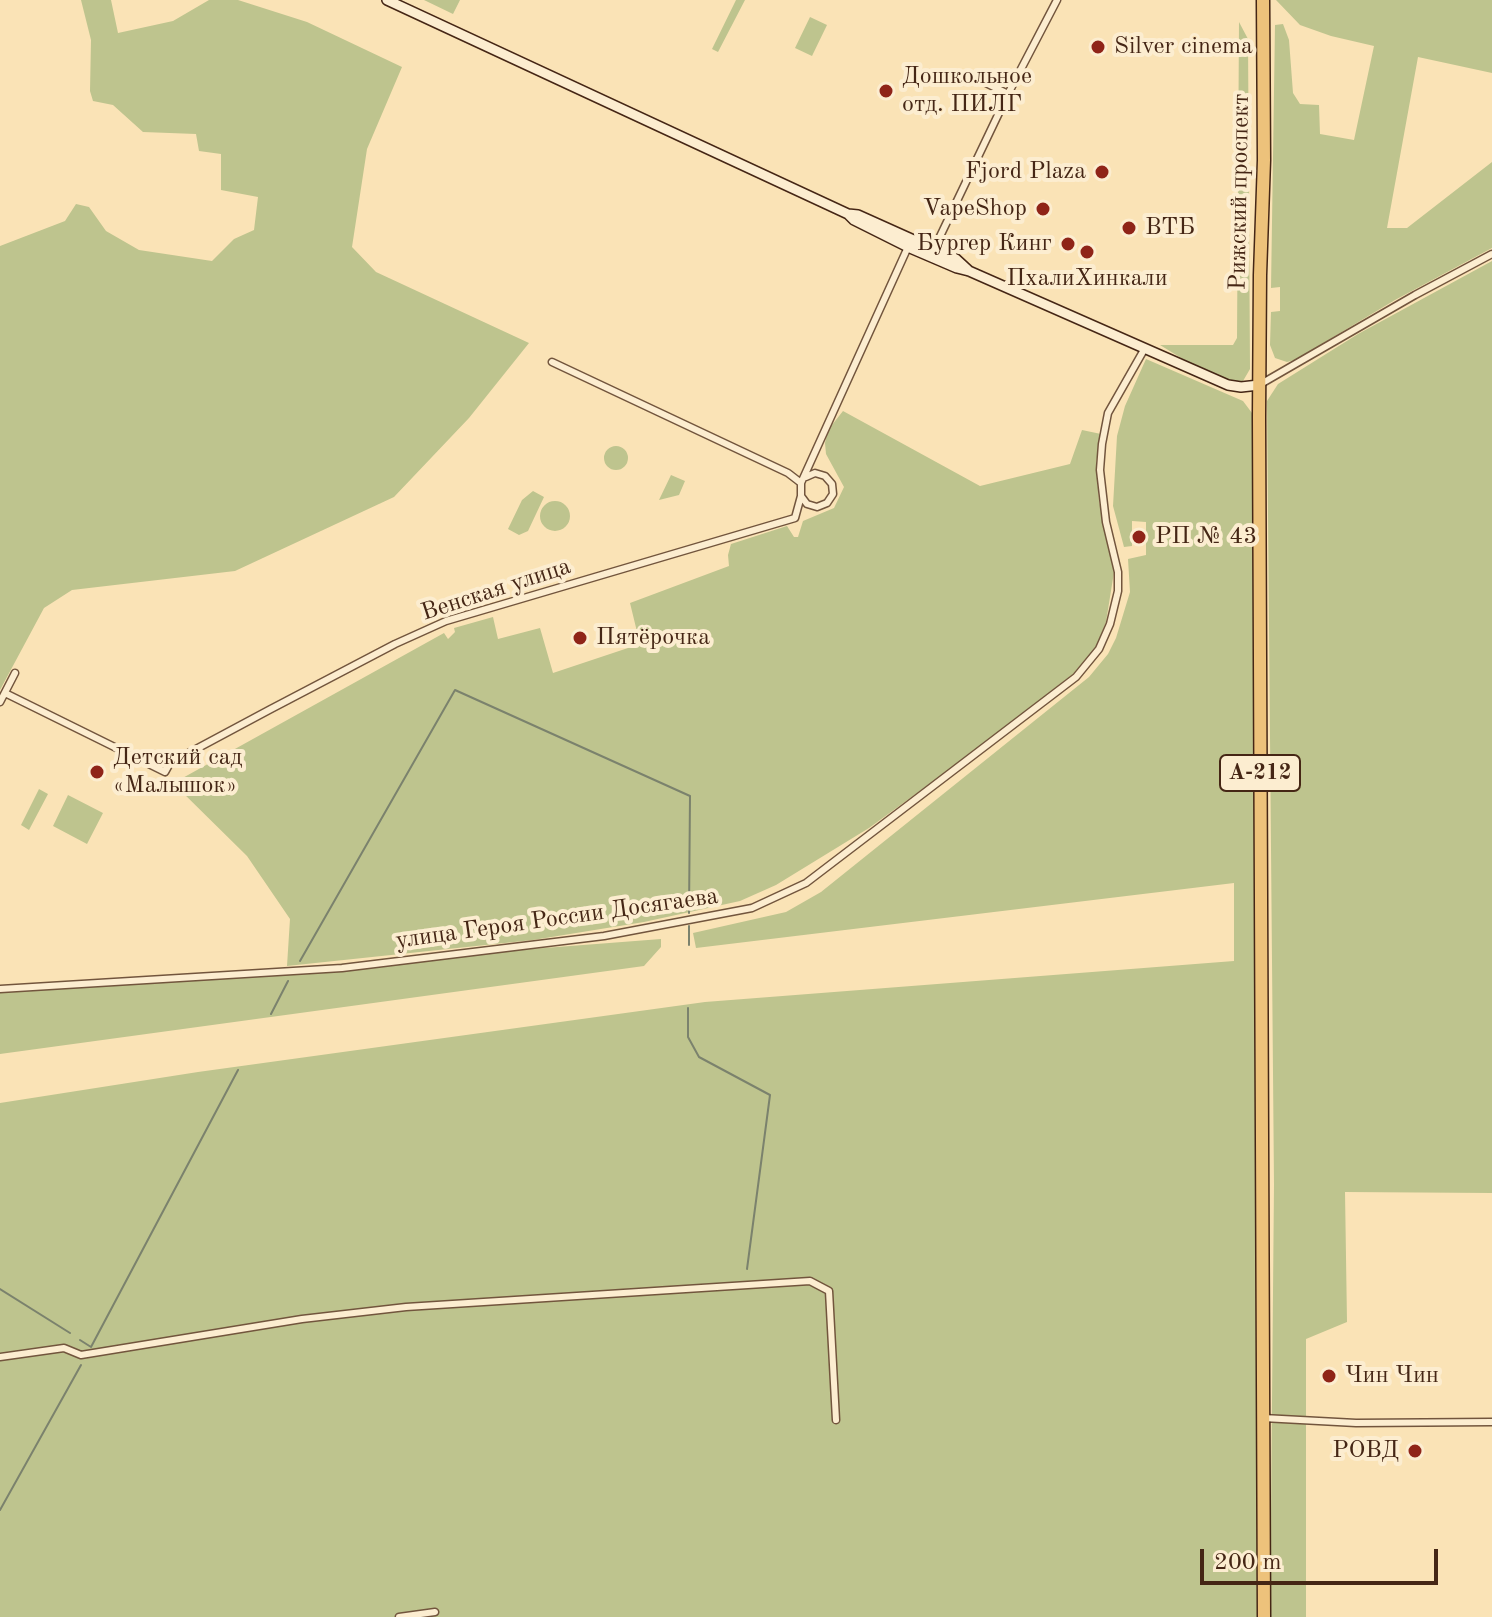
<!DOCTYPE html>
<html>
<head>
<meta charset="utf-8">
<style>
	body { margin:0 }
	#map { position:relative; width:1492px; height:1617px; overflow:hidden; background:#fae3b6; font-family:"Old Standard TT",serif }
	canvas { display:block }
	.scale { position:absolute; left:1200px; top:1549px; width:238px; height:36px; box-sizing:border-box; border:4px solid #452615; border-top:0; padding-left:10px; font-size:24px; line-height:28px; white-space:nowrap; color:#452615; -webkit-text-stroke:6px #fcedd0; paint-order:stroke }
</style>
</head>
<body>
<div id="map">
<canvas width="1492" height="1617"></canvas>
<div class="scale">200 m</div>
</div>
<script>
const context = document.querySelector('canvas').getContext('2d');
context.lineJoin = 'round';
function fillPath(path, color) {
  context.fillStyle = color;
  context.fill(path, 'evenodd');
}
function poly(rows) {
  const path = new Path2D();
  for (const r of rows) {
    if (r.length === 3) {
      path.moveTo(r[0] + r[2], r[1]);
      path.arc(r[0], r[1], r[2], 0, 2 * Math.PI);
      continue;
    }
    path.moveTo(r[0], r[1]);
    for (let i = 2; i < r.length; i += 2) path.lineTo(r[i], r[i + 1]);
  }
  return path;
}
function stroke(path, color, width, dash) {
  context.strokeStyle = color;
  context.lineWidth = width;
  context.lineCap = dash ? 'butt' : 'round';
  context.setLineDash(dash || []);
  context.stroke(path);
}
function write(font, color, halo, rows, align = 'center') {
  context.font = font + ' "Old Standard TT",serif';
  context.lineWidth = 8;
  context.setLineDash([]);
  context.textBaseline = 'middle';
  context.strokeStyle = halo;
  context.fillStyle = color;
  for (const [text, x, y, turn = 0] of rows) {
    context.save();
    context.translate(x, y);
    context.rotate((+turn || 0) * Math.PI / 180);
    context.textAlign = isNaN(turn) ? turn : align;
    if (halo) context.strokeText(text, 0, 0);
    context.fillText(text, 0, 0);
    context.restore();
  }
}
const green = poly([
	[81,0,111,0,118,33,173,21,209,0,238,0,307,22,402,67,367,149,352,247,376,272,529,343,469,418,394,497,235,571,72,590,44,608,0,690,0,246,65,221,76,204,89,207,106,231,139,250,212,261,234,239,254,230,258,197,221,190,221,154,199,151,196,134,143,132,113,105,93,101,90,91,91,40],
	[424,0,460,0,453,14],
	[736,0,745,0,718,52,712,49],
	[1276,0,1492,0,1492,73,1418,57,1387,228,1407,228,1492,162,1492,248,1395,300,1295,360,1287,362,1275,358,1270,345,1271,312,1280,311,1280,287,1271,288,1275,25,1283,24,1289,40,1293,93,1300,104,1319,105,1320,134,1354,140,1374,46,1331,36,1300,25],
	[810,17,827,25,812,56,795,48],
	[1239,22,1248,39,1250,369,1243,381,1235,384,1199,369,1160,345,1233,345,1237,338],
	[1492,261,1492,1193,1345,1192,1347,1322,1306,1339,1306,1617,1270,1617,1274,1184,1267,401,1278,384,1358,334],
	[1146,359,1243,401,1252,413,1259,881,1257,1617,0,1617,0,1103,198,1072,705,1002,1234,961,1234,883,696,948,693,933,786,912,821,892,1089,677,1108,654,1116,638,1130,592,1128,559,1146,555,1146,522,1132,521,1132,546,1124,547,1113,506,1117,436,1125,406],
	[843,411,980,486,1070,464,1082,430,1101,434,1096,463,1099,501,1114,572,1106,622,1096,647,1073,674,965,758,869,828,776,885,740,901,644,922,533,940,287,966,290,919,247,856,178,788,179,780,444,633,448,639,455,632,454,628,493,617,498,639,540,628,553,673,640,644,630,603,729,566,728,555,731,544,787,526,794,537,798,537,803,521,834,508,844,487,826,454,825,443,828,430],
	[616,458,12],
	[671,475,685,481,679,495,659,500],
	[533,491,544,497,528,531,519,535,508,529,522,500],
	[555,516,15],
	[39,789,48,794,29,830,21,825],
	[68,795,103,813,87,844,53,826],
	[661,939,661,947,644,966,0,1054,0,990]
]);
const stream = poly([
	[689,945,689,926],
	[300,961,455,690,690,796,689,913],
	[688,1008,688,1037,699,1057,770,1095,747,1269],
	[271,1014,288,981],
	[0,1289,70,1333],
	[80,1340,91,1347,238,1070],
	[0,1510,81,1365]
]);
const street = poly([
	[976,78,1008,94],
	[934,249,1008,94,1057,0],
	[552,362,788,473,801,483],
	[1259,385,1415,295,1492,254],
	[806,477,815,473,825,476,832,484,833,494,827,503,817,507,807,504,801,496,801,483,908,247],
	[5,693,165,772,170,763,269,710,395,644,446,621,795,518,801,496],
	[0,702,15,673],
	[0,989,342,968,604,936,752,908,806,883,1076,677,1099,649,1110,624,1118,591,1118,572,1106,522,1100,470,1102,444,1108,413,1145,348],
	[0,1357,64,1348,81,1355,302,1319,406,1307,810,1281,829,1291,836,1420],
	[1263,1418,1356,1423,1492,1422],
	[399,1617,435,1612]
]);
const secondary = poly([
	[387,0,848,214,854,220,908,247,957,268,969,271,1228,385,1241,387,1259,385],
	[848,214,858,215,956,259,969,271]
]);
const highway = poly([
	[1263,0,1264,160,1260,275,1259,417,1264,1617]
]);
const markers = [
	[1098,47,8,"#8f2418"],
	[886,91,8,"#8f2418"],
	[1102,172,8,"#8f2418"],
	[1043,209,8,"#8f2418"],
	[1129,228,8,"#8f2418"],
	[1068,244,8,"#8f2418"],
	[1087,252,8,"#8f2418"],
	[1139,537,8,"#8f2418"],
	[580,638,8,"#8f2418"],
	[97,772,8,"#8f2418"],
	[1329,1376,8,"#8f2418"],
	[1415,1451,8,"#8f2418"]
];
const shields = [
	[1260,773,80]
];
const shieldNames = [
	["А-212",1260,773]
];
const poiNames = [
	["Silver cinema",1114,47],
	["Дошкольное",902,77],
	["отд. ПИЛГ",902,105],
	["Fjord Plaza",1086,172,"right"],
	["VapeShop",1027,209,"right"],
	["ВТБ",1145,228],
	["Бургер Кинг",1052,244,"right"],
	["ПхалиХинкали",1087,279,"center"],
	["РП № 43",1155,537],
	["Пятёрочка",596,638],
	["Детский сад",113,758],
	["«Малышок»",113,786],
	["Чин Чин",1345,1376],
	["РОВД",1399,1451,"right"]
];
const streetNames = [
	["Рижский проспект",1240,192,-89],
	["Венская улица",496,590,-18],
	["улица Героя России Досягаева",557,919,-8]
];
fillPath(green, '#bec48e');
stroke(stream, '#7b826d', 2);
stroke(street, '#72553d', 9);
stroke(secondary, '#452615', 12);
stroke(highway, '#452615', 15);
stroke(street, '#fcedd0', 6);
stroke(secondary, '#fcedd0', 9);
stroke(highway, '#edc27b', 12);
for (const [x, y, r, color] of markers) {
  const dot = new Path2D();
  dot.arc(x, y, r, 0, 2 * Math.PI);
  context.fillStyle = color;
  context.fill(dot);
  stroke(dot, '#fcedd0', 3);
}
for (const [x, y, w] of shields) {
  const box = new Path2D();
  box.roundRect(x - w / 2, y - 18, w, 36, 6);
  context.fillStyle = '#fcedd0';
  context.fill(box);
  stroke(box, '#452615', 2);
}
write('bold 22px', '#452615', null, shieldNames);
write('24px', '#452615', '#fcedd0', poiNames, 'left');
write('24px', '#452615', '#fcedd0', streetNames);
</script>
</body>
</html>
